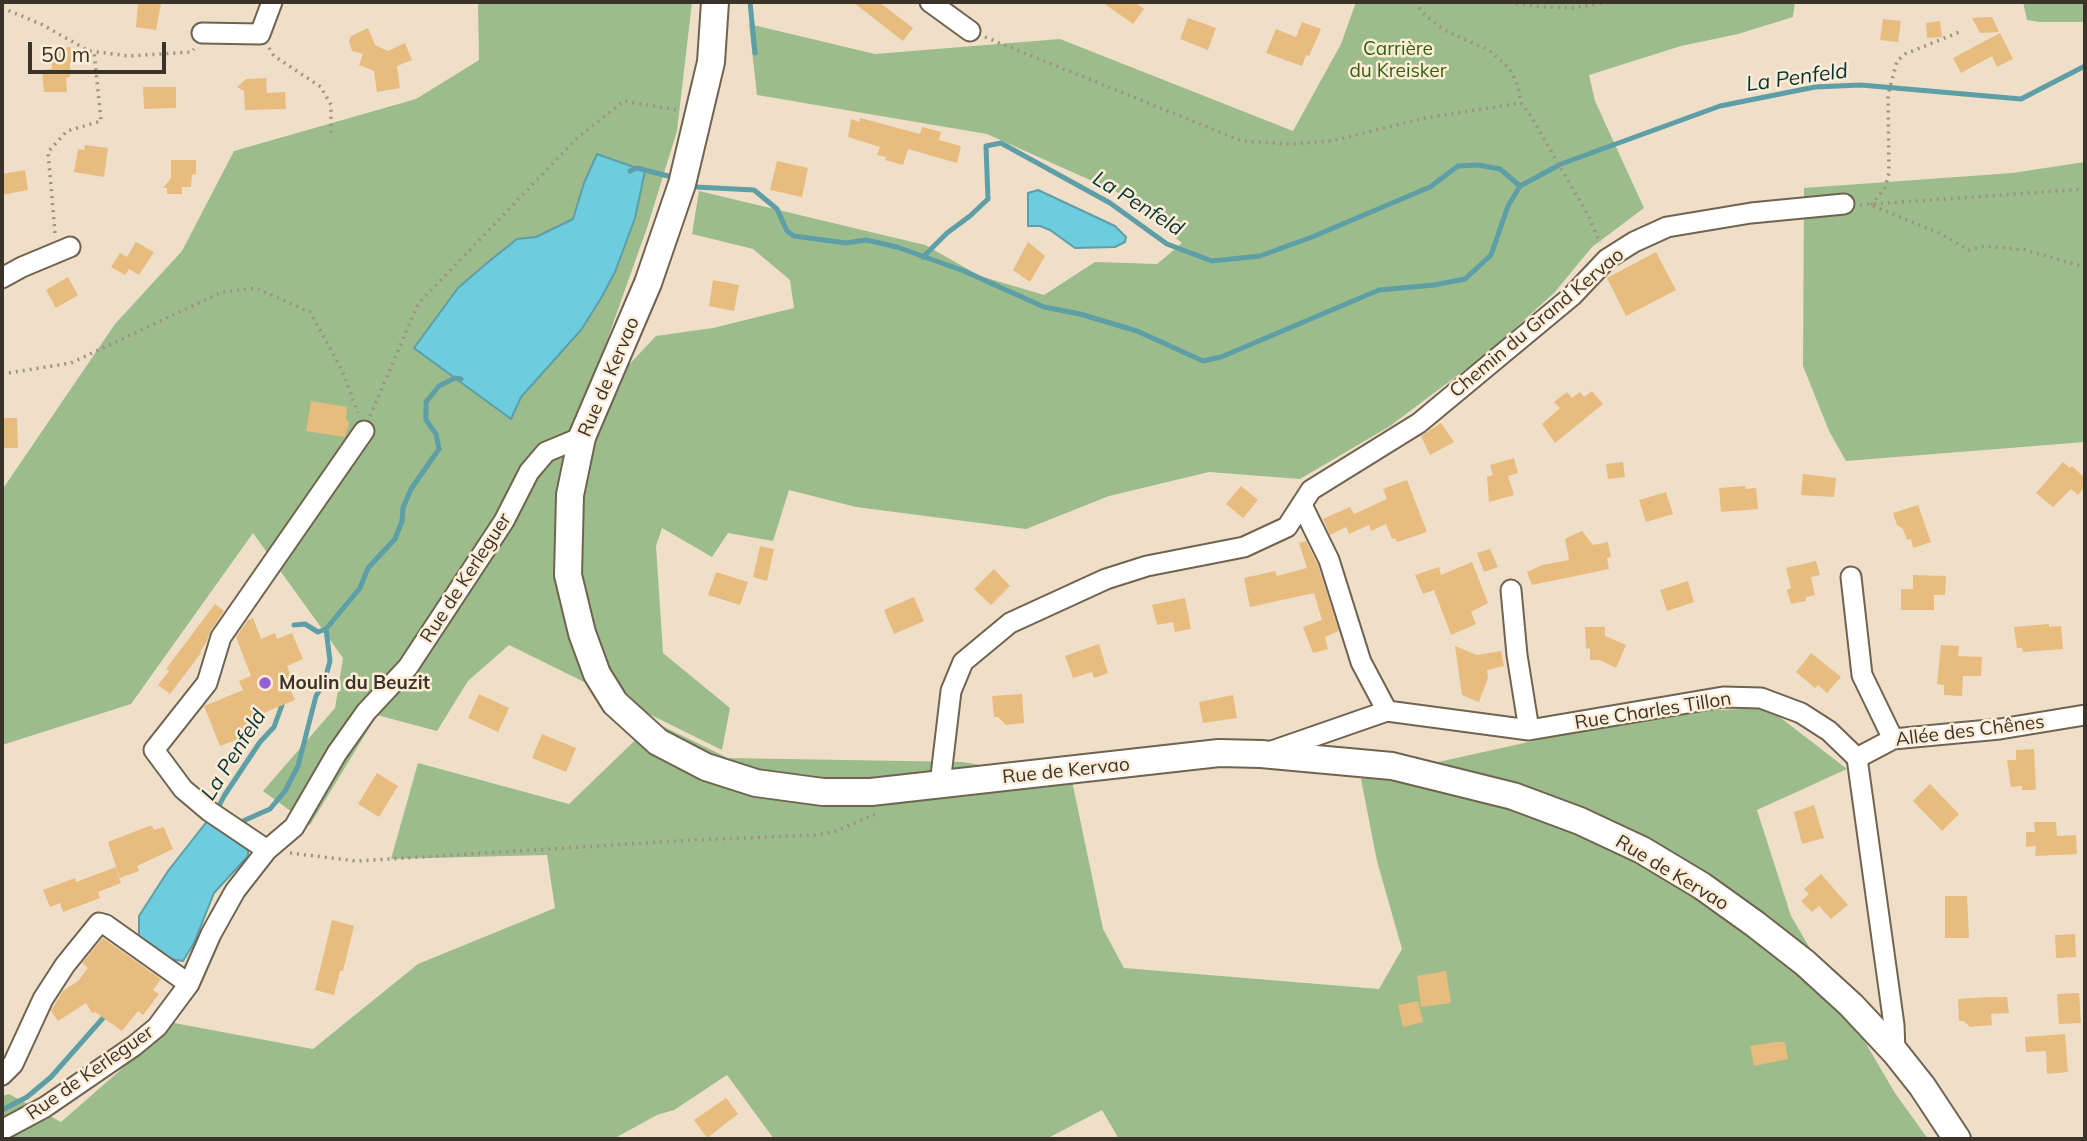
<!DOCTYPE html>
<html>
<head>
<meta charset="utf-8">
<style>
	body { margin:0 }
	#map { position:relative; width:2087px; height:1141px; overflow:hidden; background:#efdfc9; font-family:Mulish,sans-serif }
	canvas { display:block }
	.frame { position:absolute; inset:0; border:4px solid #39332a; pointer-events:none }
	.scale { position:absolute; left:28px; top:42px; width:138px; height:32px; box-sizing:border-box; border:4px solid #39332a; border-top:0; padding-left:9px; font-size:21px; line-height:24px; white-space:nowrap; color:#39332a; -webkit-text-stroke:5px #fdedd6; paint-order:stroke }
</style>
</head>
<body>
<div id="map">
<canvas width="2087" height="1141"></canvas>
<div class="frame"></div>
<div class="scale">50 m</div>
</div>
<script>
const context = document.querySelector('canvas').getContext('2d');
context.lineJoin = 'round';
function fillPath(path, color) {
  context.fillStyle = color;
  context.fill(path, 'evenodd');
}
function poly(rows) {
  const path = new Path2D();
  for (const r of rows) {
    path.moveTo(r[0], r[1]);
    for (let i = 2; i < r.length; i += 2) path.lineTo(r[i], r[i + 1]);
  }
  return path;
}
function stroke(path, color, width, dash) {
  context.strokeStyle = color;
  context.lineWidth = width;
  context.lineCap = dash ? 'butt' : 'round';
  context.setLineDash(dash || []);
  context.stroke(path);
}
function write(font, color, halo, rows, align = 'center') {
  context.font = font + ' Mulish,sans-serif';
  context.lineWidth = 5;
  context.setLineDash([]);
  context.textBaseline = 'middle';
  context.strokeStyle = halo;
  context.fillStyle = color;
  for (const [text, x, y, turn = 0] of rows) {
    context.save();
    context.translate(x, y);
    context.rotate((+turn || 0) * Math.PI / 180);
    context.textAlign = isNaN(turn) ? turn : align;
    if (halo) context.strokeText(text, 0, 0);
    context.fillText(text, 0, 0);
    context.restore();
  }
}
const green = poly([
	[478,2,692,2,677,131,648,225,599,363,624,370,656,336,713,328,794,308,790,280,753,249,692,234,699,191,925,245,980,276,1044,295,1095,262,1157,264,1182,243,1117,192,987,134,757,95,749,24,875,54,1060,39,1293,131,1341,44,1356,2,1795,2,1793,17,1738,34,1681,46,1589,75,1595,101,1644,208,1592,247,1555,292,1490,351,1390,426,1300,479,1209,472,1109,496,1026,529,856,507,789,490,773,541,728,533,712,557,662,528,656,546,663,653,730,708,722,750,509,645,468,681,437,731,377,715,310,825,263,791,335,708,343,658,253,533,131,704,2,745,2,490,115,324,182,251,234,151,416,99,479,60],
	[597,154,645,171,635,218,615,272,600,300,581,330,521,397,511,418,415,348,458,288,487,263,517,239,536,237,573,219,584,183],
	[2023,2,2085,2,2085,22,2039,22,2027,20],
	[2085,162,2085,442,1846,461,1829,431,1803,366,1804,188,2012,173],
	[1768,708,1847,769,1757,810,1791,916,1895,1093,1928,1139,1119,1139,1102,1110,1046,1139,774,1139,727,1075,674,1110,657,1115,615,1138,2,1139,2,1096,9,1094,61,1122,174,1023,313,1049,418,964,555,908,547,855,391,859,418,763,569,804,654,722,728,758,963,762,1072,781,1103,929,1124,968,1379,989,1402,949,1377,861,1361,779,1665,712]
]);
const water = poly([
	[597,154,645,171,635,218,615,272,600,300,581,330,521,397,511,419,414,348,458,288,487,263,517,239,536,237,573,219,584,183,597,154],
	[1038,190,1115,226,1126,237,1125,242,1115,247,1075,248,1050,230,1040,226,1028,226,1028,193,1038,190],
	[208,820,248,847,248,856,214,893,194,943,183,961,169,959,139,938,139,916,168,871,208,820]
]);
const stream = poly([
	[750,2,755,53],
	[630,171,637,168,668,176],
	[695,187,754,190,777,209,787,231,794,236,846,243,866,240,897,247,964,271,1044,307,1080,314,1137,331,1203,361,1221,357,1379,290,1434,285,1465,279,1491,255,1508,206,1520,186,1561,164,1720,106,1815,87,1861,85,2021,99,2085,66],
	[923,257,947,233,970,216,988,199,986,146,1001,143,1110,203,1167,244,1212,261,1260,256,1312,237,1430,187,1458,166,1478,165,1500,169,1520,186],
	[294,625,305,624,318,632,326,629],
	[216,812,224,796,260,742,274,727,282,705],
	[240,827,243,821,270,809,285,791,298,766,316,696,324,683,330,661,326,629,360,588,368,568,395,539,402,521,403,508,411,489,439,449,436,434,426,420,426,402,439,386,455,378,461,379],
	[2,1110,27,1097,51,1077,103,1018]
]);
const building = poly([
	[138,2,161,4,156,30,136,27],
	[853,2,879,2,913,28,903,41],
	[1102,2,1134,2,1144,9,1133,24],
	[1992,17,1999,32,1980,33,1972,18],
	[1188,18,1216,28,1208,50,1180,39],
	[1883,19,1901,21,1898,42,1880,40],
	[1940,21,1942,37,1927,38,1926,23],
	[1302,22,1321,29,1309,56,1306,55,1302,66,1266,53,1276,29,1296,37],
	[368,28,375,45,388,51,405,43,412,60,397,66,400,88,377,92,374,71,359,65,363,54,352,51,349,41,351,36],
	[2000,33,2013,59,1997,67,1992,56,1961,73,1953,58],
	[71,47,73,62,70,63,70,77,66,78,67,92,44,92,42,70,52,69,51,49],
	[266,78,267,93,285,92,286,109,245,110,244,91,237,87,246,79],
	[143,87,176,87,176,108,144,109],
	[860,118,920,134,922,127,941,132,939,140,961,146,957,163,908,149,903,165,885,160,886,157,877,155,880,147,848,137,851,119,859,122],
	[85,145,108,148,104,177,74,172,78,149,84,150],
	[171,160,196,160,196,174,192,175,191,187,182,187,182,194,167,194,167,188,163,188,171,178],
	[777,161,808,168,802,197,770,190],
	[25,170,28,190,2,195,2,174],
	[136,242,154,252,139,275,129,269,125,275,111,267,120,253,127,257],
	[1028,242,1045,256,1030,282,1013,270],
	[1656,252,1676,290,1626,316,1607,278],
	[68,277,78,295,56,308,46,290],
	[713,280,739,285,734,311,709,306],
	[1592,391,1603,404,1555,443,1542,424,1560,408,1554,402,1567,392,1572,398,1580,392,1584,397],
	[311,401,347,407,346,418,349,424,345,437,306,431],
	[2,418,17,418,18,448,2,448],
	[1441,423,1454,442,1430,455,1421,436],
	[1514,458,1518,473,1508,476,1514,495,1489,502,1487,477,1493,475,1490,465],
	[1623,462,1625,477,1608,479,1606,464],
	[2063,462,2070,468,2072,466,2085,478,2085,486,2078,495,2071,489,2053,507,2036,493],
	[1803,474,1836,478,1834,497,1801,495],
	[1407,480,1427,532,1397,542,1395,538,1392,539,1386,524,1371,531,1369,525,1349,534,1346,527,1330,535,1323,519,1350,507,1354,514,1387,499,1383,489],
	[1241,486,1258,500,1243,518,1226,504],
	[1745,486,1746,489,1756,488,1758,509,1721,512,1719,488],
	[1666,492,1673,514,1646,522,1639,500],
	[1918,505,1931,542,1913,548,1911,539,1907,540,1903,529,1897,525,1893,513],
	[1582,531,1593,545,1608,542,1611,557,1607,558,1609,569,1532,585,1527,572,1542,565,1569,560,1565,539],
	[1306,541,1318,565,1339,631,1325,637,1328,649,1313,653,1303,627,1322,620,1314,593,1250,607,1244,578,1275,571,1277,576,1307,568,1299,543],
	[760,546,774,549,767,581,753,577],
	[1490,549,1498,567,1484,572,1477,553],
	[1816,561,1820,575,1811,577,1815,595,1806,597,1806,601,1791,604,1787,590,1791,588,1786,568],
	[1472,562,1488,603,1471,612,1476,624,1451,635,1434,590,1423,594,1415,575,1439,567,1441,575],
	[994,569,1010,586,991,605,974,589],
	[716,572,748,582,740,605,708,595],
	[1913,575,1946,576,1945,595,1934,595,1934,610,1901,610,1901,589,1913,589],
	[1688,581,1694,602,1667,611,1660,590],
	[914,597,924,621,894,634,884,610],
	[1185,598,1191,629,1175,632,1173,622,1157,625,1152,605],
	[215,604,224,611,211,630,206,643,200,652,201,653,170,694,158,685,169,671,166,669],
	[253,618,261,639,275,633,277,639,292,633,303,659,287,666,293,682,288,684,295,700,254,717,259,731,220,746,204,706,243,690,239,681,251,676,236,637,248,620],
	[2049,624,2049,627,2061,626,2063,649,2023,652,2022,648,2017,648,2014,627],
	[1585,627,1605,627,1605,636,1626,645,1616,668,1600,660,1590,660,1590,648,1586,649],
	[1099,644,1108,673,1094,678,1092,672,1073,678,1065,656],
	[1941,645,1959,646,1958,656,1982,657,1981,676,1963,676,1962,696,1944,695,1944,685,1937,684],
	[1455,646,1477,655,1501,651,1504,666,1487,670,1488,678,1479,702,1462,695],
	[1811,653,1841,677,1827,693,1818,685,1815,688,1796,672],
	[479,694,509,708,498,732,468,718],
	[1022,694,1024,723,1006,725,998,717,994,717,992,696],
	[1233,695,1237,718,1203,723,1199,702],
	[542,734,576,748,566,772,532,758],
	[2034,749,2036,790,2022,790,2022,786,2011,787,2007,760,2016,760,2016,750],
	[377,773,398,786,379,817,358,804],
	[1930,784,1959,814,1942,831,1913,801],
	[1814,805,1824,838,1802,844,1794,812],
	[2034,822,2056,822,2057,836,2076,835,2077,854,2035,856,2036,846,2026,847,2026,832,2035,832],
	[149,826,152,826,154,830,164,827,173,849,137,866,139,871,120,878,108,842],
	[116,867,121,883,98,892,100,898,63,912,60,903,50,907,43,890,75,878,76,882],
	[1821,874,1848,905,1831,919,1819,906,1812,912,1801,901,1809,894,1804,889],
	[1945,896,1967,896,1969,938,1945,938],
	[332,920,354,926,343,971,340,971,334,995,315,990],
	[2075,934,2076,957,2056,958,2055,935],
	[103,938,161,979,153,990,159,994,143,1015,138,1011,122,1031,95,1012,92,1013,86,1003,58,1021,51,1011,63,991,78,981,88,968,82,963],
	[1446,971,1451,1003,1421,1007,1417,976],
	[2079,993,2081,1023,2059,1024,2057,994],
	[1990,997,2007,997,2009,1013,1991,1014,1992,1025,1970,1027,1964,1021,1959,1021,1958,999],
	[1418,1001,1423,1022,1403,1027,1398,1005],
	[2065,1034,2068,1072,2047,1074,2046,1051,2026,1052,2025,1037],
	[1776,1042,1785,1042,1788,1059,1754,1066,1750,1046],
	[726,1098,738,1114,707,1138,694,1120]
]);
const path = poly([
	[1415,2,1425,15,1444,30,1489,50,1510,69,1518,86,1521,103,1529,113,1588,215,1600,243],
	[1502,2,1543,7,1572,8,1609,2],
	[2,8,41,24,89,51,129,56,192,52,194,49],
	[985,37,1242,141,1289,144,1332,141,1425,118,1521,103],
	[269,48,274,56,321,87,331,105,331,138],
	[1860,205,2085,189],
	[1871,205,1885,188,1889,173,1888,95,1897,61,1905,54,1962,31],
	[1873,206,1939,233,1969,250,1984,246,2025,250,2085,267],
	[55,233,48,152,67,131,101,121,94,51],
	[2,374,71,363,222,292,256,288,310,312,342,370,358,413],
	[370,416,418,304,578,137,624,101,677,110],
	[290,853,357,861,693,840,815,835,836,831,876,814]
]);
const street = poly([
	[930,2,970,31],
	[202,33,260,34,272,2],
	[2,278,22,267,70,247],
	[1851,577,1862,675,1893,739],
	[1511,590,1517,655,1529,730],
	[1387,711,1529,730,1723,697,1761,698,1801,713,1829,731,1857,758,1894,1025,1895,1052],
	[1269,752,1387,711,1361,662,1329,560,1302,505],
	[1857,758,1893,739,2000,729,2085,715],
	[940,784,951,691,963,662,1010,623,1106,579,1147,566,1244,547,1287,527,1311,490,1419,423,1572,296,1607,259,1634,242,1667,227,1751,213,1844,204],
	[267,850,209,811,183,789,154,750,207,683,221,637,364,431],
	[2,1075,13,1064,43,999,65,965,99,923,106,925,189,984],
	[2,1130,45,1107,134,1046,157,1027,189,984,211,934,235,891,267,850,294,827,337,753,366,712,408,667,504,521,529,472,546,452,582,437]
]);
const secondary = poly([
	[715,2,711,62,682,184,648,283,582,437,570,495,568,575,582,633,597,674,615,703,658,742,706,767,756,783,823,792,871,792,1219,753,1261,754,1392,766,1513,796,1580,821,1642,850,1702,886,1755,924,1805,963,1851,1005,1895,1052,1922,1086,1957,1139]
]);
const markers = [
	[265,683,7,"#955fd8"]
];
const parkNames = [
	["Carrière",1398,49],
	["du Kreisker",1398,71]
];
const streetNames = [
	["Chemin du Grand Kervao",1537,323,-40],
	["Rue de Kervao",609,377,-67],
	["Rue de Kerleguer",466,578,-57],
	["Rue Charles Tillon",1653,711,-9],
	["Allée des Chênes",1970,731,-7],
	["Rue de Kervao",1066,771,-6],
	["Rue de Kervao",1672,873,31],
	["Rue de Kerleguer",90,1073,-35]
];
const poiNames = [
	["Moulin du Beuzit",279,683]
];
const waterNames = [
	["La Penfeld",1797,78,-8],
	["La Penfeld",1138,204,32],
	["La Penfeld",234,755,-58]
];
fillPath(green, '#9cbd8b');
fillPath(water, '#6dccdd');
stroke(water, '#5d9ea7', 2);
stroke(stream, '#5d9ea7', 5);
fillPath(building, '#e7bc7e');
stroke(street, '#70634f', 23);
stroke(secondary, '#70634f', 30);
stroke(path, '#9d9282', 3.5, [2, 5]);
stroke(street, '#fff', 19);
stroke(secondary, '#fff', 26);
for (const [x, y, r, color] of markers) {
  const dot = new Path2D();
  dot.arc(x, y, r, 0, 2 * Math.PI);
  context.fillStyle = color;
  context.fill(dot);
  stroke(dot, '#fdedd6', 2.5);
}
write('19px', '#32620d', '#fdedd6', parkNames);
write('19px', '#39332a', '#fdedd6', streetNames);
write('bold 19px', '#39332a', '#fdedd6', poiNames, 'left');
write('italic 21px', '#03333a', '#fdedd6', waterNames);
</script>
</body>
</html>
